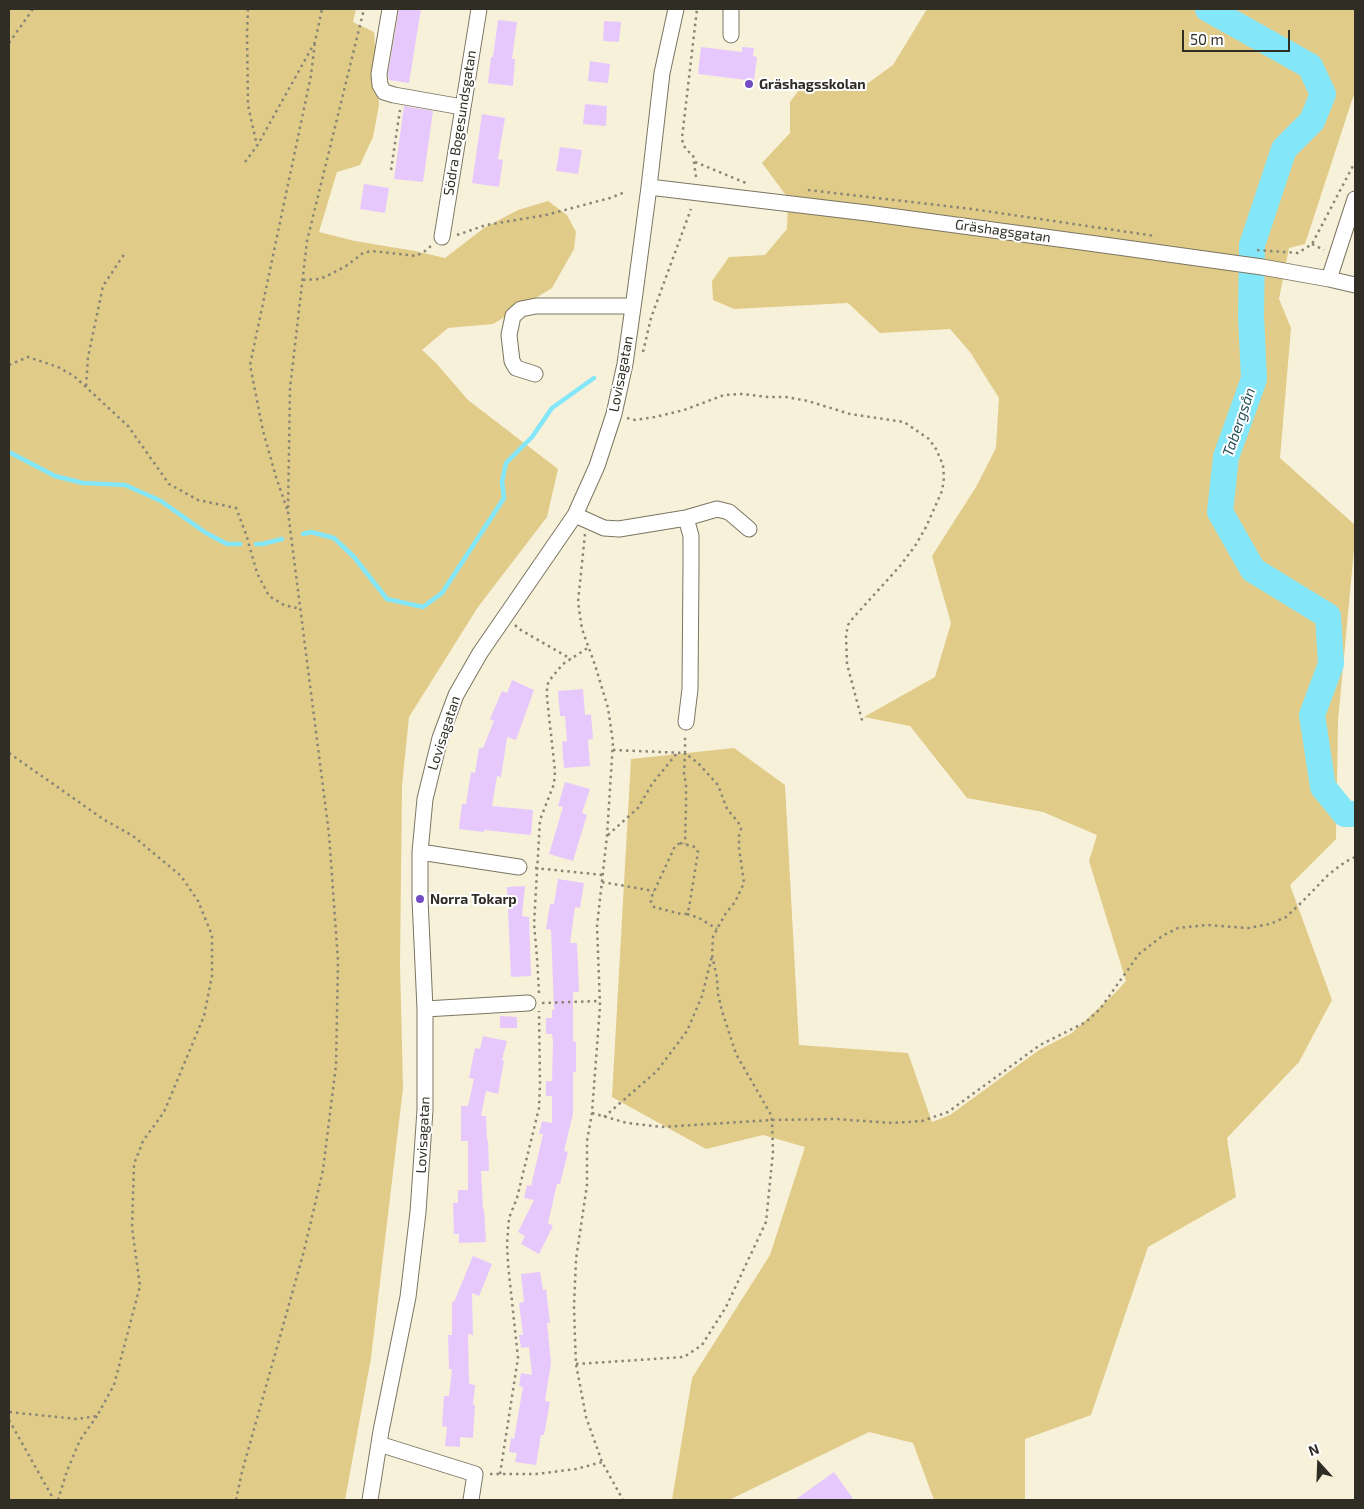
<!DOCTYPE html>
<html>
<head>
<meta charset="utf-8">
<style>
	body { margin:0 }
	#map { position:relative; width:1364px; height:1509px; overflow:hidden; background:#f8f1da; font-family:"Exo 2",sans-serif }
	canvas { display:block }
	.frame { position:absolute; inset:0; border:10px solid #2f2d24; pointer-events:none }
	.north { position:absolute; left:1294px; top:1439px; width:50px; height:50px; -webkit-text-stroke:4px #fff; paint-order:stroke; rotate:340deg; font-size:14px; font-weight:700; line-height:20px; text-align:center; color:#2f2d24 }
	.north::after { content:''; display:block; margin:auto; width:18px; height:22px; background:#2f2d24; clip-path:polygon(50% 0,100% 100%,50% 72%,0 100%) }
	.scale { position:absolute; left:1182px; top:30px; width:108px; height:22px; box-sizing:border-box; border:2px solid #2f2d24; border-top:0; padding-left:6px; font-size:15px; line-height:18px; white-space:nowrap; color:#2f2d24; -webkit-text-stroke:4px #fff; paint-order:stroke }
</style>
</head>
<body>
<div id="map">
<canvas width="1364" height="1509"></canvas>
<div class="frame"></div>
<div class="north">N</div>
<div class="scale">50 m</div>
</div>
<script>
const context = document.querySelector('canvas').getContext('2d');
context.lineJoin = 'round';
function fillPath(path, color) {
  context.fillStyle = color;
  context.fill(path, 'evenodd');
}
function poly(rows) {
  const path = new Path2D();
  for (const r of rows) {
    path.moveTo(r[0], r[1]);
    for (let i = 2; i < r.length; i += 2) path.lineTo(r[i], r[i + 1]);
  }
  return path;
}
function stroke(path, color, width, dash) {
  context.strokeStyle = color;
  context.lineWidth = width;
  context.lineCap = dash ? 'butt' : 'round';
  context.setLineDash(dash || []);
  context.stroke(path);
}
function write(font, color, halo, rows, align = 'center') {
  context.font = font + ' "Exo 2",sans-serif';
  context.lineWidth = 4;
  context.setLineDash([]);
  context.textBaseline = 'middle';
  context.strokeStyle = halo;
  context.fillStyle = color;
  for (const [text, x, y, turn = 0] of rows) {
    context.save();
    context.translate(x, y);
    context.rotate((+turn || 0) * Math.PI / 180);
    context.textAlign = isNaN(turn) ? turn : align;
    if (halo) context.strokeText(text, 0, 0);
    context.fillText(text, 0, 0);
    context.restore();
  }
}
const green = poly([
	[9,9,356,9,353,22,374,32,379,105,373,137,360,165,337,172,319,232,355,241,415,251,445,258,484,228,518,210,548,201,567,215,576,232,574,249,552,288,493,324,448,328,422,350,436,363,468,400,558,469,547,517,478,607,409,717,402,786,400,964,403,1088,371,1358,345,1500,9,1500],
	[927,9,1355,9,1355,91,1305,244,1289,248,1279,299,1291,328,1280,458,1355,525,1355,539,1338,721,1336,839,1290,885,1332,1000,1299,1062,1227,1138,1236,1197,1148,1247,1091,1415,1025,1439,1025,1500,934,1500,913,1443,869,1432,729,1500,672,1500,692,1378,770,1255,805,1147,763,1135,706,1149,612,1097,631,759,734,748,785,785,799,1045,908,1053,932,1122,950,1115,1039,1050,1072,1033,1115,993,1126,981,1089,861,1097,835,1043,812,967,798,910,726,864,717,935,677,951,623,932,556,976,487,996,448,999,398,970,352,950,329,880,333,848,303,734,309,713,300,712,281,729,257,765,255,787,229,788,198,762,163,790,133,790,102,805,82,864,86,893,65]
]);
const stream = poly([
	[9,452,55,476,83,483,125,485,161,501,206,533,227,544,240,544],
	[303,534,311,532,334,538,354,557,387,599,423,607,442,593,504,498,502,482,506,463,532,437,552,408,594,378],
	[256,544,262,544,282,539]
]);
const river = poly([
	[1208,9,1310,66,1323,94,1312,121,1284,149,1252,245,1251,316,1254,379,1226,457,1220,512,1253,570,1328,616,1331,664,1312,715,1323,787,1345,814,1355,814]
]);
const building = poly([
	[399,9,421,9,409,83,389,80,388,74],
	[498,20,517,22,512,59,515,59,513,86,488,83,491,57,493,57],
	[604,21,621,22,619,42,603,41],
	[701,47,742,52,742,47,754,48,753,56,757,57,754,81,698,74],
	[590,61,610,64,608,83,588,81],
	[585,104,607,106,606,126,583,124],
	[404,106,433,111,423,182,394,179],
	[482,114,505,118,498,159,503,160,499,187,472,183],
	[560,147,582,150,578,174,556,171],
	[364,184,389,188,385,213,360,209],
	[512,680,534,690,516,740,507,737,501,777,497,776,492,806,533,810,531,835,484,830,484,832,459,829,462,804,466,804,471,772,475,773,479,748,483,748,494,721,490,719,502,691,507,693],
	[583,689,585,715,591,714,593,739,588,740,590,766,564,768,562,742,567,741,565,716,560,716,558,691],
	[565,782,590,789,582,813,587,815,573,861,549,854,563,807,558,806],
	[558,879,584,883,580,908,575,907,570,943,577,943,579,992,573,992,573,1042,576,1041,576,1072,573,1072,573,1114,564,1151,568,1152,560,1184,557,1184,548,1223,553,1226,539,1254,521,1244,525,1236,518,1232,534,1200,524,1198,527,1185,531,1186,543,1134,539,1134,542,1121,552,1123,552,1096,546,1096,546,1081,552,1081,553,1042,552,1034,546,1034,546,1018,552,1018,552,1010,554,1010,551,930,546,929,550,904,554,904],
	[525,886,522,916,529,917,531,976,511,977,507,887],
	[500,1016,517,1017,517,1028,500,1028],
	[483,1036,507,1041,502,1060,504,1061,498,1094,486,1091,481,1116,486,1116,487,1140,488,1140,489,1171,481,1171,483,1209,484,1209,486,1242,459,1243,459,1234,454,1234,453,1203,458,1203,458,1190,468,1190,468,1141,461,1141,461,1106,468,1106,474,1079,469,1078,475,1048,480,1049],
	[473,1256,492,1264,479,1296,472,1293,473,1335,468,1334,469,1384,475,1385,473,1405,475,1405,473,1438,460,1437,460,1447,445,1446,447,1427,442,1426,444,1396,449,1396,452,1369,449,1369,448,1335,452,1335,452,1302,454,1302],
	[540,1272,543,1290,546,1289,550,1323,547,1323,551,1363,545,1401,550,1402,544,1435,541,1435,536,1465,515,1462,517,1453,509,1452,511,1438,514,1439,523,1387,519,1386,521,1373,532,1375,529,1347,521,1348,519,1335,523,1335,519,1303,524,1302,521,1274],
	[834,1472,854,1500,795,1500]
]);
const path = poly([
	[248,9,247,33,248,105,257,146],
	[9,43,33,9],
	[245,162,257,146,315,42,322,9],
	[695,162,746,183],
	[391,170,400,110],
	[696,177,693,155,689,152,683,145,682,138,697,9],
	[808,190,972,209,1155,236],
	[457,235,486,225,546,215,610,198,625,192],
	[1312,244,1324,250],
	[1257,250,1298,253,1312,244,1355,162],
	[303,280,320,279,331,274,346,266,363,253,372,251,416,256,425,251,432,245],
	[643,352,651,318,691,209],
	[9,365,28,357,58,367,74,376,128,426,169,484,198,500,236,508,246,534,257,573,269,596,284,605,301,609],
	[86,386,88,357,103,286,125,253],
	[627,418,635,420,655,417,684,410,724,395,742,394,768,397,786,397,808,401,850,414,904,422,929,439,936,449,943,465,944,478,942,491,926,527,915,546,900,566,853,618,848,625,846,635,847,664,863,724],
	[287,509,276,477,263,431,250,365,311,75,315,42],
	[585,534,578,602,582,629,595,665,608,708,613,742,607,836,597,926,600,1006,592,1113,587,1141,587,1185,576,1259,574,1306,575,1339,576,1364,586,1417,602,1462,623,1500],
	[515,625,519,629,571,659],
	[613,750,685,753,684,774,686,784,686,805,685,844],
	[9,753,103,819,133,836,181,876,198,901,212,935,212,976,204,1016,164,1112,143,1141,134,1164,132,1228,140,1286,114,1385,97,1416,77,1419,9,1412],
	[608,835,638,808,652,784,677,753],
	[680,843,695,847,698,852,689,908,687,914,681,914,654,907,651,903,651,898,675,846,680,843],
	[535,868,603,875],
	[602,882,654,891],
	[687,914,699,918,717,929],
	[539,993,537,957,534,924,540,820,554,784,555,771,547,698,547,685,552,677,563,664,589,647],
	[542,1003,599,1001],
	[592,1113,627,1123,662,1127,772,1120,836,1119,892,1123,922,1121,948,1112,1040,1045,1086,1022,1100,1009,1139,954,1162,936,1178,928,1207,925,1248,928,1270,924,1286,917,1302,902,1328,875,1345,862,1355,857],
	[604,1117,657,1071,687,1031,702,996,712,956],
	[576,1364,684,1357,702,1345,726,1307,766,1222,773,1152,772,1120,770,1113,736,1054,722,1011,718,994,717,978,712,955,713,937,717,929,726,913,735,902,744,883,739,848,739,836,741,829,738,822,727,809,718,785,698,763,685,753,685,736],
	[9,1420,54,1500],
	[490,1474,536,1474,576,1469,602,1462],
	[500,1474,518,1358,508,1264,507,1244,509,1218,517,1198,539,1108,540,1083,539,1011],
	[58,1500,67,1471,80,1440,97,1416],
	[236,1500,242,1472,304,1251,323,1170,336,1065,338,961,329,834,288,512,290,388,307,241,364,9]
]);
const minor = poly([
	[390,9,379,74,380,85,384,92,394,95,462,107],
	[731,35,731,9],
	[649,187,867,213,1111,246,1262,267,1329,279,1355,285],
	[442,237,479,9],
	[1329,279,1355,199],
	[535,374,516,368,512,361,509,335,513,316,521,309,536,306,633,306],
	[575,515,604,528,619,529,686,518,717,509,729,512,749,529],
	[686,722,690,689,691,566,691,536,686,518],
	[420,852,519,867],
	[425,1009,528,1003],
	[379,1444,475,1474,471,1500],
	[370,1500,381,1431,408,1297,418,1212,425,1110,425,1009,420,899,420,852,425,799,440,738,456,695,480,653,575,515,597,466,614,414,625,364,635,293,649,187,662,73,676,9]
]);
const markers = [
	[749,84,5,"#734cc5"],
	[420,899,5,"#734cc5"]
];
const poiNames = [
	["Gräshagsskolan",759,84],
	["Norra Tokarp",430,899]
];
const streetNames = [
	["Södra Bogesundsgatan",460,123,-81],
	["Gräshagsgatan",1003,231,8],
	["Lovisagatan",621,374,-79],
	["Lovisagatan",444,733,-72],
	["Lovisagatan",423,1135,-87]
];
const waterNames = [
	["Tabergsån",1239,422,-71]
];
fillPath(green, '#e0cb88');
stroke(stream, '#84e7f9', 4.5);
stroke(river, '#84e7f9', 26);
fillPath(building, '#e7c8fc');
stroke(minor, '#7b7561', 17);
stroke(path, '#8a8677', 2.5, [2.5, 4]);
stroke(minor, '#fff', 15);
for (const [x, y, r, color] of markers) {
  const dot = new Path2D();
  dot.arc(x, y, r, 0, 2 * Math.PI);
  context.fillStyle = color;
  context.fill(dot);
  stroke(dot, '#fff', 2);
}
write('bold 14px', '#2f2d24', '#fff', poiNames, 'left');
write('14px', '#2f2d24', '#fff', streetNames);
write('italic 15px', '#26525a', '#fff', waterNames);
</script>
</body>
</html>
